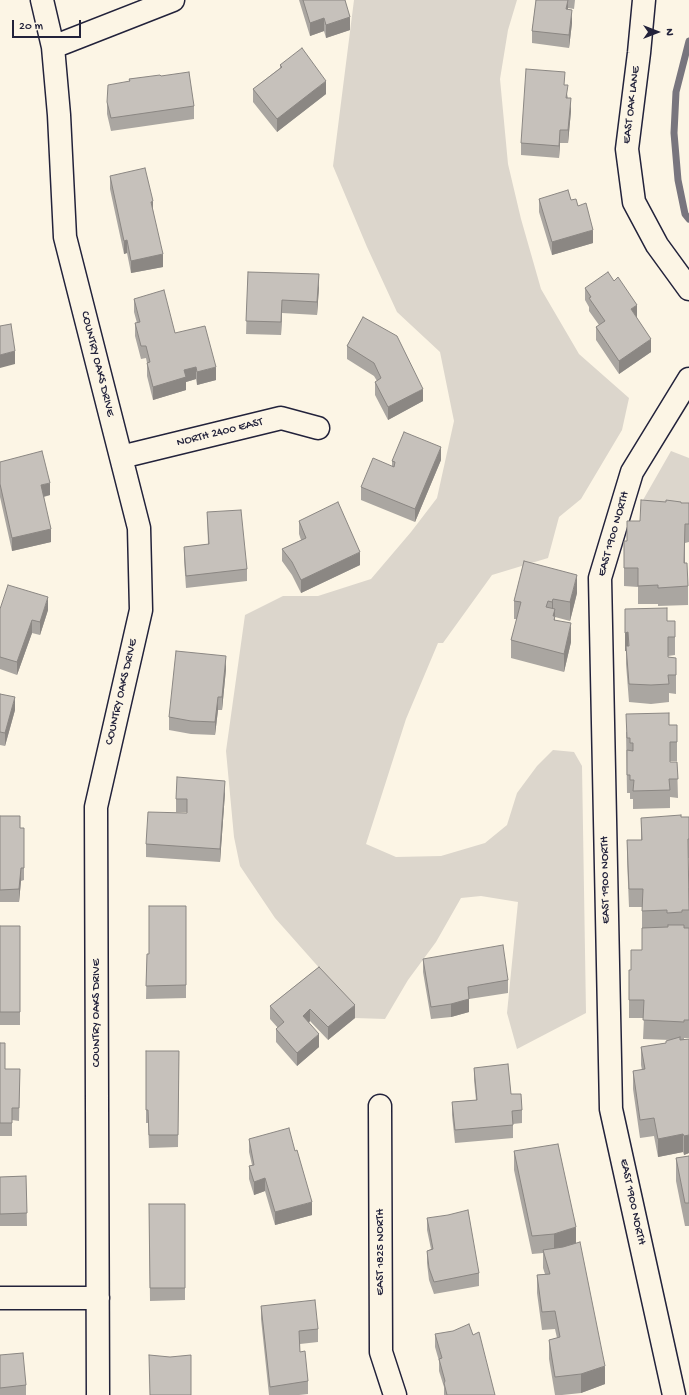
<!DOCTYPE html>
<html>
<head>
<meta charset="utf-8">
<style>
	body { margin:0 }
	#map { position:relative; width:689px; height:1395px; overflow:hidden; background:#fcf5e5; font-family:"Gochi Hand",sans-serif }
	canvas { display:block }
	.north { position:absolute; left:637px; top:12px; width:40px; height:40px; -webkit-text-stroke:3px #fcf5e5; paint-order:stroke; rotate:90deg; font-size:11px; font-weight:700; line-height:16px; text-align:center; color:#22223b }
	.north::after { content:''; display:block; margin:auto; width:14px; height:18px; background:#22223b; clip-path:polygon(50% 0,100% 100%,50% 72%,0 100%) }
	.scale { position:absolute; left:12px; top:20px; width:69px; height:18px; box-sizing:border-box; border:2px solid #22223b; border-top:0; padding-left:5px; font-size:12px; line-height:14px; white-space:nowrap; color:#22223b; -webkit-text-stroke:3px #fcf5e5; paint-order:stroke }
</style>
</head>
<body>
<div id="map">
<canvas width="689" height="1395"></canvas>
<div class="north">N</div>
<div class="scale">20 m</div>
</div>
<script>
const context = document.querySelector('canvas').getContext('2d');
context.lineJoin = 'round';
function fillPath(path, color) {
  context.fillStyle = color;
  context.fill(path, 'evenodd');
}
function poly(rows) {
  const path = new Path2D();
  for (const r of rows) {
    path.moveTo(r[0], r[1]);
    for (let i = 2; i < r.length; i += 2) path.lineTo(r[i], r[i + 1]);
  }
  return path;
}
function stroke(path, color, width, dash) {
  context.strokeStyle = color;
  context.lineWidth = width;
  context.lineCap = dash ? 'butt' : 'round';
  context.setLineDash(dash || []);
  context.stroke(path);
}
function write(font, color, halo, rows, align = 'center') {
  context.font = font + ' "Gochi Hand",sans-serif';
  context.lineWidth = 3;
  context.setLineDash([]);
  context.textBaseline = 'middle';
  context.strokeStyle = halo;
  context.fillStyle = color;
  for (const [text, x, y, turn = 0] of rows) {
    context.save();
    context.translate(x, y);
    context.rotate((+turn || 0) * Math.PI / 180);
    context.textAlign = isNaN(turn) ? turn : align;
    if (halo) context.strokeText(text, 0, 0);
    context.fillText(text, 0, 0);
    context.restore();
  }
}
const green = poly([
	[354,0,517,0,508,30,500,79,508,164,521,219,541,289,579,354,629,398,622,430,581,499,559,517,548,558,492,575,443,643,438,643,406,719,366,844,396,857,441,856,485,843,507,825,517,793,537,766,553,750,574,752,582,766,586,1013,517,1049,507,1013,518,902,481,896,461,898,436,942,408,980,385,1019,355,1018,322,971,275,918,240,866,234,837,226,751,245,615,283,596,318,596,371,579,411,532,437,498,454,421,440,352,397,312,367,247,333,166],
	[671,451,689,458,689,515,643,500]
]);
const stream = poly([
	[689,41,676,92,674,133,678,180,685,214,689,219]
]);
const minor = poly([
	[42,0,53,47,59,115,65,237,139,528,141,610,96,807,98,1395],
	[644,0,639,53,627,149,634,202,657,245,689,289],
	[53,47,173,0],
	[121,457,281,418,318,428],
	[380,1106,381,1352,395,1395],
	[0,1298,98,1298],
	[674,1395,611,1109,600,578,632,472,689,379]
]);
const wall = poly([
	[299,0,345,0,350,30,326,38,324,31,310,36],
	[536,0,575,0,574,9,568,8,568,9,572,23,569,48,532,43,532,31],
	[280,65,326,94,277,132,253,102,253,89,280,68],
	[161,76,194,106,194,119,111,131,107,114,107,102,129,81,129,79],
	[565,85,571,111,568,143,560,143,559,158,521,155,521,143],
	[110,176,153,210,163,267,131,273,127,253,124,254,110,189],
	[539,199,571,200,578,206,593,243,552,255,539,212],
	[248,272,319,287,317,315,282,313,281,335,246,334],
	[585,288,637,318,651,352,619,374,596,340,596,327,599,325,589,311,589,307,585,300],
	[134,299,175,333,216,380,197,385,196,379,186,382,186,390,153,400,147,376,147,363,146,358,141,359,135,336,135,323,137,323,134,312],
	[363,317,423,401,388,420,375,395,375,382,377,381,374,376,347,359,347,346],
	[441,460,415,522,361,500,361,487,392,466,392,461],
	[0,462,50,495,44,497,51,542,12,551,0,497],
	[681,503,689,503,689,542,685,543,685,563,688,586,688,605,658,606,658,604,638,604,638,587,624,586,624,568,627,541,640,521],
	[207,512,247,569,247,581,186,588,184,560,184,547,208,545],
	[299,521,360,565,301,593,292,575,282,561,282,549,301,540,299,534],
	[577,593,570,621,555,617,555,620,571,642,564,672,511,658,511,640,517,619,514,619,514,601],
	[0,609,48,610,40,635,32,633,17,675,0,669],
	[625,609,667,621,675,637,675,655,668,656,668,657,676,658,676,694,669,693,669,702,651,704,629,702,626,664,626,651,625,651],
	[226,669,222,710,218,710,215,735,191,734,169,730,169,717],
	[0,694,15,710,5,746,0,745],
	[669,725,677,725,677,761,670,761,670,762,677,762,678,798,670,797,670,808,633,809,633,799,630,799,630,793,627,793,626,732],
	[225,793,220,862,146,857,146,844,187,813,187,812,176,812,176,799],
	[0,816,20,828,24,828,24,880,21,881,19,902,0,902],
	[689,817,689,858,688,858,688,888,689,888,689,1038,684,1038,684,1040,689,1039,689,1153,684,1155,683,1152,658,1157,654,1136,640,1138,633,1089,633,1071,642,1070,641,1065,641,1047,666,1043,671,1040,643,1039,644,1018,629,1018,629,970,631,970,631,950,642,950,642,907,629,907,627,859,627,840,641,840,641,818],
	[186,906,186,998,146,999,147,954,149,954],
	[0,926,20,926,20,1025,0,1025],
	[423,959,508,980,508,993,469,999,469,1012,451,1017,431,1019,423,972],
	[319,967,355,1018,328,1040,310,1021,309,1023,319,1047,297,1066,276,1042,276,1029,278,1028,270,1019,270,1006],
	[0,1043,5,1069,20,1069,19,1121,12,1120,12,1136,0,1136],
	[146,1051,179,1051,178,1147,149,1148,148,1123,146,1123],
	[474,1068,511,1094,522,1110,522,1123,513,1124,513,1138,455,1143,452,1115,452,1102,476,1100,474,1080],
	[249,1139,312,1215,275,1225,265,1191,254,1195,249,1179,249,1166,252,1165,249,1152],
	[514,1151,576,1243,605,1384,581,1393,562,1395,555,1395,549,1359,549,1340,557,1338,555,1329,542,1330,537,1293,537,1275,545,1274,543,1268,543,1253,532,1254,514,1170],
	[689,1156,689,1226,685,1226,676,1181,676,1158],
	[26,1176,27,1226,0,1226,0,1177],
	[149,1204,185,1204,185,1300,150,1301],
	[427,1218,479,1273,479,1286,434,1294,429,1280,427,1263,427,1251,431,1249,427,1230],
	[261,1306,318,1329,318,1342,300,1344,300,1352,308,1381,308,1394,299,1395,269,1395,261,1319],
	[435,1334,495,1395,444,1395,444,1387,439,1371,439,1361,435,1347],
	[0,1355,26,1385,26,1395,0,1395]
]);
const shadedWall = poly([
	[568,0,568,8,566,22,566,9],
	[572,10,572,23,569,48,569,35],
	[350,17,350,30,326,38,326,25],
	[324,18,324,31,310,36,310,23],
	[326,81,326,94,277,132,277,119],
	[571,98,571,111,568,143,568,130],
	[560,130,560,143,559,158,559,146],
	[153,201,153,214,151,202],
	[593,230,593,243,552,255,552,242],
	[127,240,127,253,124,254,124,241],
	[163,254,163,267,131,273,131,261],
	[319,274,319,287,317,315,317,302],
	[282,300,282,313,281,335,281,322],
	[637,305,637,318,631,309],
	[651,339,651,352,619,374,619,361],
	[15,351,15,364,0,368,0,355],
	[196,367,196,379,186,382,186,390,153,400,153,387,184,370],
	[216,367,216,380,197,385,197,372],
	[423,389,423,401,388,420,388,407],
	[441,447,441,460,415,522,415,509],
	[50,483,50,495,41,497,41,485],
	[685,524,685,543,684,582,684,563],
	[51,529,51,542,12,551,12,538],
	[360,552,360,565,301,593,301,580],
	[577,575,577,593,570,621,570,602],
	[48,597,48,610,40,635,40,622],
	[553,599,553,615,555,609,555,635,552,621,552,602],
	[32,620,32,633,17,675,17,662],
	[571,623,571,642,564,672,564,654],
	[628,632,628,651,626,646,626,651,625,651,625,633],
	[226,656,226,669,222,710,222,697],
	[15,697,15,710,5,746,5,733],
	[218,697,218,710,215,735,215,722],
	[225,781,225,793,220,862,220,849],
	[21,868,21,881,19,902,19,889],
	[469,999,469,1012,451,1017,451,1004],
	[355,1005,355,1018,328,1040,328,1027],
	[310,1009,310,1021,303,1028,303,1016],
	[319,1034,319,1047,297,1066,297,1053],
	[683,1134,683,1152,658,1157,658,1139],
	[689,1135,689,1153,684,1155,684,1136],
	[265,1178,265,1191,254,1195,254,1182],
	[312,1202,312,1215,275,1225,275,1212],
	[576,1227,576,1245,554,1252,554,1234],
	[605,1366,605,1384,581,1393,581,1374]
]);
const building = poly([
	[303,0,345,0,350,17,326,25,324,18,310,23,303,0],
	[536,0,568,0,566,9,572,10,569,35,532,31,536,0],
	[302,48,326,81,277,119,253,89,282,67,280,65,302,48],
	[526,69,565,72,564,85,568,85,566,98,571,98,568,130,560,130,559,146,521,143,526,69],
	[189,72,194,106,111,118,107,102,108,85,130,81,129,79,160,75,161,76,189,72],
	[145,168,153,201,151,202,163,254,131,261,127,240,124,241,110,176,145,168],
	[568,190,571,200,576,199,578,206,586,203,593,230,552,242,539,199,568,190],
	[248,272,319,274,317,302,282,300,281,322,246,321,248,272],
	[608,272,614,281,618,277,637,305,631,309,651,339,619,361,596,327,605,321,589,298,591,297,585,288,608,272],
	[164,290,175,333,205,326,216,367,197,372,196,367,184,370,186,377,153,387,147,363,150,362,146,346,141,346,135,323,140,322,134,299,164,290],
	[363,317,397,336,423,389,388,407,375,382,381,378,374,363,347,346,363,317],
	[11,324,15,351,0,355,0,326,11,324],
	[404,432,441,447,415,509,361,487,373,458,394,467,395,462,392,461,404,432],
	[42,451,50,483,41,485,51,529,12,538,0,484,0,462,42,451],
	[641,500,666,502,666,500,681,502,681,503,689,503,689,524,685,524,684,563,687,563,688,586,658,588,658,585,638,586,638,568,624,568,624,541,627,541,627,521,640,521,641,500],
	[338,502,360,552,301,580,292,562,282,549,306,538,299,521,338,502],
	[241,510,247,569,186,576,184,547,209,544,207,512,241,510],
	[524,561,577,575,570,602,553,599,552,602,548,601,546,607,555,609,553,616,555,616,554,620,571,623,564,654,511,640,521,602,514,601,524,561],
	[8,585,48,597,40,622,32,620,17,662,0,657,0,609,8,585],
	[667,608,667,621,675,621,675,637,668,637,668,657,676,658,676,675,668,675,669,684,651,685,629,684,626,646,629,646,628,632,625,633,625,609,667,608],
	[176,651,226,656,222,697,218,697,215,722,191,721,169,717,176,651],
	[0,694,15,697,5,733,0,732,0,694],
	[669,713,669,725,677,725,677,742,670,742,670,762,677,762,678,779,669,779,670,790,633,791,634,780,630,780,630,775,627,775,627,750,633,751,633,743,630,743,630,738,627,738,626,714,669,713],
	[177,777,225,781,220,849,146,844,148,812,187,813,187,799,176,799,177,777],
	[681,815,681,817,689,817,689,839,688,839,689,910,682,910,682,912,667,913,667,910,642,911,643,889,629,889,627,840,642,840,641,818,681,815],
	[0,816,20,816,20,828,24,828,24,868,21,868,19,889,0,890,0,816],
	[149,906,186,906,186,985,146,986,147,954,149,954,149,906],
	[668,925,684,925,684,928,689,928,689,1020,684,1020,684,1022,643,1020,644,1000,629,1000,629,970,631,970,631,950,642,950,642,928,668,927,668,925],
	[0,926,20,926,20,1012,0,1012,0,926],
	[503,945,508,980,468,987,469,999,451,1004,431,1007,423,959,503,945],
	[319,967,355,1005,328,1027,310,1009,303,1016,319,1034,297,1053,276,1029,284,1022,270,1006,319,967],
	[680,1037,680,1040,689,1039,689,1135,684,1136,683,1134,658,1139,654,1118,640,1120,633,1071,645,1069,641,1047,666,1043,666,1041,680,1037],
	[0,1043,5,1043,5,1069,20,1069,19,1108,12,1108,12,1123,0,1123,0,1043],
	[146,1051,179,1051,178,1135,149,1135,148,1110,146,1110,146,1051],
	[508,1064,511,1094,521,1094,522,1110,512,1111,513,1125,455,1130,452,1102,477,1100,474,1068,508,1064],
	[289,1128,295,1151,297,1150,312,1202,275,1212,265,1178,254,1182,249,1166,254,1165,249,1139,289,1128],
	[558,1144,576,1227,554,1234,532,1236,514,1151,558,1144],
	[689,1156,689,1203,685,1203,676,1158,689,1156],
	[26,1176,27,1213,0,1214,0,1177,26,1176],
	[149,1204,185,1204,185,1288,150,1288,149,1204],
	[468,1210,479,1273,434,1282,429,1268,427,1251,433,1249,427,1218,448,1215,468,1210],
	[580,1242,605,1366,581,1374,555,1377,549,1340,560,1337,555,1311,542,1312,537,1275,550,1274,543,1250,563,1247,580,1242],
	[315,1300,318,1329,299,1331,300,1352,305,1351,308,1381,270,1387,261,1306,315,1300],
	[469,1324,473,1335,479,1332,495,1395,447,1395,444,1383,445,1381,439,1359,442,1358,435,1334,453,1331,469,1324],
	[23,1353,26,1385,0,1388,0,1355,23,1353],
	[149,1355,170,1357,191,1355,191,1395,150,1395,149,1355]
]);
const streetNames = [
	["EAST OAK LANE",632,105,-83],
	["COUNTRY OAKS DRIVE",97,364,76],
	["NORTH 2400 EAST",220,433,-14],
	["EAST 1900 NORTH",614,534,-74],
	["COUNTRY OAKS DRIVE",122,692,-77],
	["EAST 1900 NORTH",606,880,-91],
	["COUNTRY OAKS DRIVE",97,1013,-90],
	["EAST 1900 NORTH",632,1202,78],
	["EAST 1825 NORTH",381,1252,-90]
];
fillPath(green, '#dcd6cc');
stroke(stream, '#78757e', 7);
stroke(minor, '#22223b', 25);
stroke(minor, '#fcf5e5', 22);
fillPath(wall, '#aaa6a1');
fillPath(shadedWall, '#8b8783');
fillPath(building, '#c6c1bb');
stroke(building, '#8b8783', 1);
write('12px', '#22223b', '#fcf5e5', streetNames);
</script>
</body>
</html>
